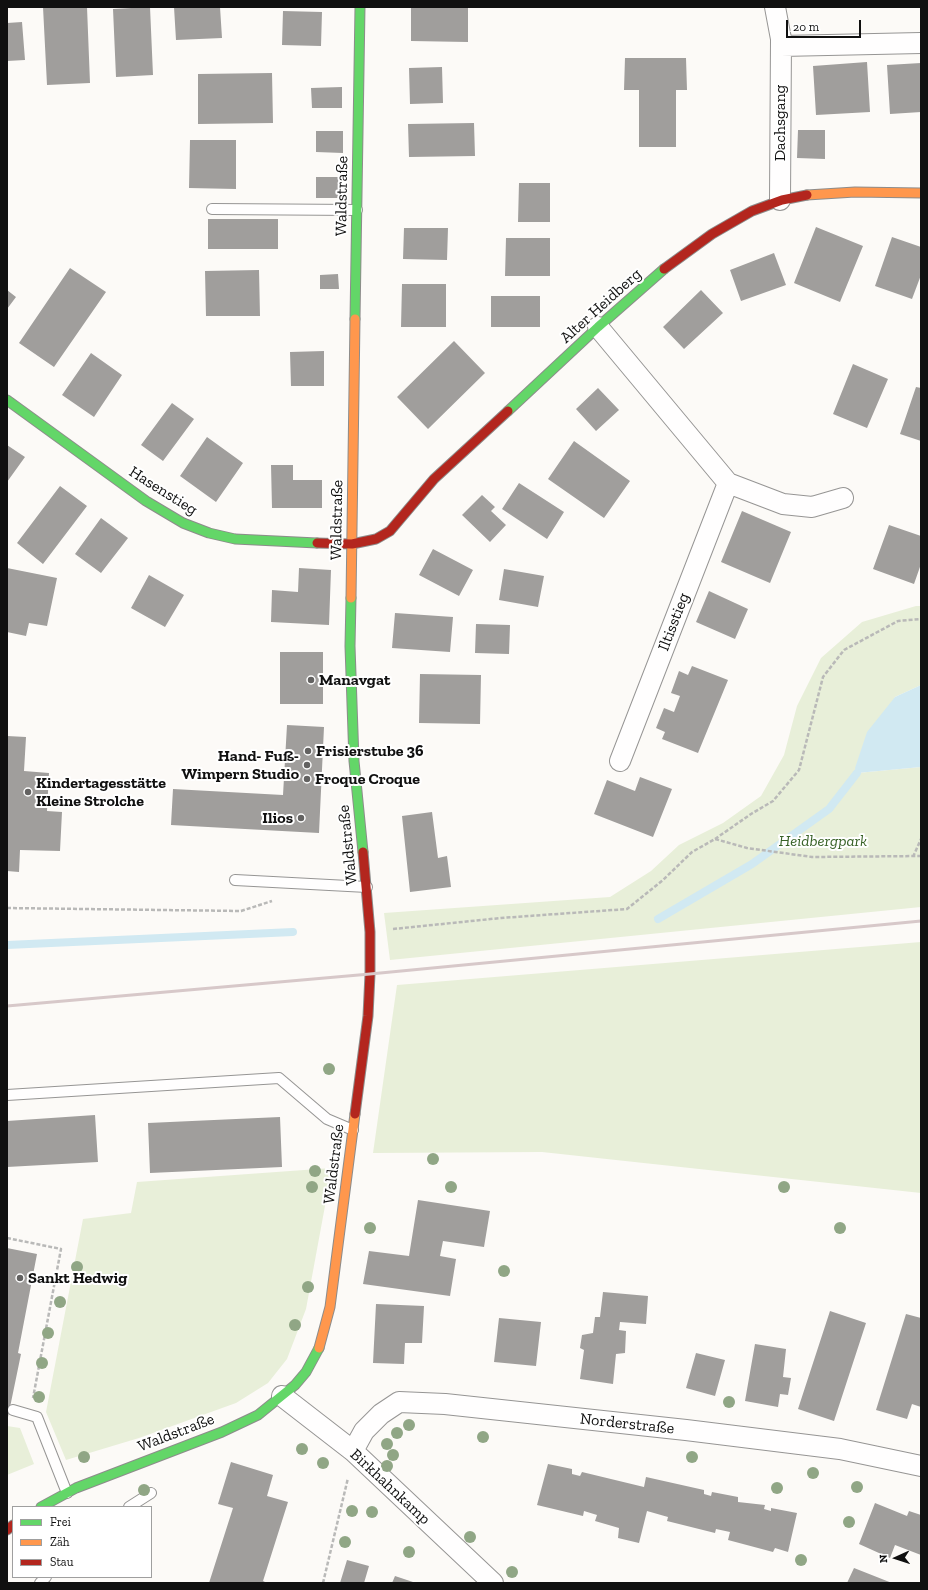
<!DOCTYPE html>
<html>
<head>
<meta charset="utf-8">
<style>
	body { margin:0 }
	#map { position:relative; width:928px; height:1590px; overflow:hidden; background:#fcfaf7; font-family:"Zilla Slab",serif }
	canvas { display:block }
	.frame { position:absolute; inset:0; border:8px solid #101010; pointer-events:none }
	.legend { position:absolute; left:12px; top:1506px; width:140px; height:72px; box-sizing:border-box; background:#fff; border:1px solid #9f9f9f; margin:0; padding:5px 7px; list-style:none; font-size:12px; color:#101010 }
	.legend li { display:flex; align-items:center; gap:8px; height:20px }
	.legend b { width:20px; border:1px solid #9f9f9f }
	.north { position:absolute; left:876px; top:1538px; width:40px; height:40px; -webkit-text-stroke:3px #fff; paint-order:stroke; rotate:267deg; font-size:11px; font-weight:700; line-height:16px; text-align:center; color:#101010 }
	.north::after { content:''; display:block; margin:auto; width:14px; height:18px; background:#101010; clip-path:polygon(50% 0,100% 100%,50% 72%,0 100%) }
	.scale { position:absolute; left:786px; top:20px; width:75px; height:18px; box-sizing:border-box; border:2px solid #101010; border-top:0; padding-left:5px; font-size:12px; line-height:14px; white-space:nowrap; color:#101010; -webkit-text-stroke:3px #fff; paint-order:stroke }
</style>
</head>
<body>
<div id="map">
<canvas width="928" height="1590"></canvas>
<div class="frame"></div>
<ul class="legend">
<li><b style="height:5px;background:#63d668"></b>Frei</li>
<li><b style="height:5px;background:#ff974d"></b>Zäh</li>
<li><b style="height:5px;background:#b3261e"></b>Stau</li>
</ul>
<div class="north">N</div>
<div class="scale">20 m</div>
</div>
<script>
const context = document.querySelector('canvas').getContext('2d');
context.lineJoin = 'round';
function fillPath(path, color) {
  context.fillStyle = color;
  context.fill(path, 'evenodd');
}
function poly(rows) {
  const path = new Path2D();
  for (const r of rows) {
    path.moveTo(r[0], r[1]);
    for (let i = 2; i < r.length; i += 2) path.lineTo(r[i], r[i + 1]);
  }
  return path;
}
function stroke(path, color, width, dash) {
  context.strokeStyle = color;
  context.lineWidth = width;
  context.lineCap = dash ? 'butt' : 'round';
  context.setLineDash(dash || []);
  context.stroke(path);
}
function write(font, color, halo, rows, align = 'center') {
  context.font = font + ' "Zilla Slab",serif';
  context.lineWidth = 4;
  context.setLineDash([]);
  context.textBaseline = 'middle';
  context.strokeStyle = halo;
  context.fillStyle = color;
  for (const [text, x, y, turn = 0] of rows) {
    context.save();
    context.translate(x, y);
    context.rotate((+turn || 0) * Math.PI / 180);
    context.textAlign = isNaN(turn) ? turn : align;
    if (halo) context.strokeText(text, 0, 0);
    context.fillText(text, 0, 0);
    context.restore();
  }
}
const green = poly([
	[916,606,921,606,921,685,895,697,857,773,921,767,921,907,390,960,384,913,610,897,651,871,679,845,723,823,761,796,784,755,797,706,821,658,862,622],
	[921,942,921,1193,542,1152,373,1153,397,985],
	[332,1168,306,1309,287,1359,268,1383,236,1403,139,1438,66,1460,46,1412,83,1219,131,1213,137,1182],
	[7,1426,20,1428,34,1464,7,1475]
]);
const water = poly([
	[921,685,921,767,857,773,855,768,867,732,895,697]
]);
const stream = poly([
	[658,919,752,864,829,809,857,773],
	[7,945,293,932]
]);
const building = poly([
	[43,7,87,7,90,83,47,85],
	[150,7,153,75,116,77,113,9],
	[174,7,220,7,222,38,176,40],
	[411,7,468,7,468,42,411,41],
	[283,11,322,12,321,46,282,45],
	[22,22,25,60,7,61,7,23],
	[625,58,686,58,687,90,676,90,676,147,639,147,639,90,624,90],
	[867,62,870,112,816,115,813,66],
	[921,63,921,112,890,114,887,65],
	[442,67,443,103,410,104,409,68],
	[272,73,273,123,198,124,198,74],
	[342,87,342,108,312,108,311,88],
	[474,123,475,156,409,157,408,124],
	[798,130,825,130,825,159,797,158],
	[316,131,343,131,343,153,316,152],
	[190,140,236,140,236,189,189,188],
	[316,177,341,177,341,198,316,198],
	[519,183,550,183,550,222,518,222],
	[208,219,278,219,278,249,208,249],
	[816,227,863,246,840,302,794,283],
	[404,228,448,228,447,260,403,259],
	[892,237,921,247,921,275,912,299,875,286],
	[506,238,550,238,550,276,505,276],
	[774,253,786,285,741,301,730,270],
	[70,268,106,292,54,367,19,343],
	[259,270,260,316,206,316,205,271],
	[338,274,339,289,320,289,320,275],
	[402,284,446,284,446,327,401,327],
	[7,290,16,297,7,309],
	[701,290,723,313,684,349,663,327],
	[491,296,540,296,540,327,491,327],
	[454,341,485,373,428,429,397,397],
	[324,351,324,386,291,386,290,352],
	[91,353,122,375,94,417,62,395],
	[853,364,888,379,867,428,833,414],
	[916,387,921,388,921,441,900,434],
	[598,388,619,410,596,431,576,409],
	[172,403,194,419,163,461,141,445],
	[207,437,243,463,216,502,180,476],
	[574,441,630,481,604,518,548,479],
	[7,445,25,457,7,482],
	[271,465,293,465,293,480,322,480,322,508,272,508],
	[519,483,564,512,547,539,502,509],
	[60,486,87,506,43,564,17,543],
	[482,495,495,507,491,511,506,525,490,542,462,515],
	[742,511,791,532,770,583,721,562],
	[101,518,128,538,101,573,75,554],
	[889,525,921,536,921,564,914,584,873,569],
	[433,549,473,570,459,596,419,575],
	[7,568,57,578,47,626,29,623,26,636,7,632],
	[299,568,331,570,329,625,271,622,272,590,298,592],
	[504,569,544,576,538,607,499,600],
	[149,575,184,595,165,627,131,608],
	[709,591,748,609,735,639,696,622],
	[395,613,453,617,450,652,392,648],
	[476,624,510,625,509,654,475,653],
	[280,652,323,652,323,704,280,704],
	[692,666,728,680,698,753,662,739,665,732,656,728,664,708,674,712,680,696,671,693,679,671,688,675],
	[420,674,481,675,480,724,419,723],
	[287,725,324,727,319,833,171,825,173,789,283,795],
	[7,736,26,737,24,771,49,773,47,811,62,812,60,851,20,850,19,872,7,871],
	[640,777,672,789,653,837,594,814,607,780,635,791],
	[432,812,438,858,447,856,451,887,410,892,402,816],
	[95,1115,98,1162,7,1167,7,1121],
	[280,1117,282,1167,150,1173,148,1123],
	[418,1200,490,1211,484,1247,443,1241,440,1256,456,1259,450,1296,363,1284,369,1251,409,1256],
	[7,1248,37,1254,18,1353,21,1354,8,1417],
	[603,1292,648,1296,646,1324,620,1322,619,1330,626,1331,625,1353,616,1354,613,1384,580,1379,584,1350,580,1348,582,1335,593,1333,595,1317,600,1317],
	[376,1304,424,1306,422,1343,405,1343,404,1364,373,1363],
	[830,1311,866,1323,834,1421,798,1409],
	[906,1314,921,1318,921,1407,912,1404,907,1419,876,1410],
	[499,1318,541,1322,536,1366,494,1362],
	[755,1344,786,1349,783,1377,791,1378,788,1395,780,1394,778,1407,745,1401],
	[696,1353,725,1360,715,1396,686,1388],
	[231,1462,273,1475,267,1496,288,1502,263,1581,267,1583,209,1583,233,1508,218,1504],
	[548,1464,572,1469,572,1474,580,1476,582,1472,644,1487,646,1477,704,1490,704,1494,711,1496,712,1492,738,1497,738,1502,765,1505,764,1509,771,1511,771,1508,797,1513,788,1552,775,1548,773,1552,728,1540,730,1532,716,1529,715,1533,667,1521,668,1517,647,1511,639,1543,618,1538,619,1528,595,1521,597,1515,584,1511,583,1516,537,1505],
	[875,1503,907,1516,909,1511,921,1515,921,1555,895,1545,890,1558,859,1544],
	[347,1560,369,1566,364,1583,340,1583],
	[854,1568,892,1583,847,1583],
	[395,1576,416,1583,392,1583]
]);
const path = poly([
	[715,839,751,814,773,801,799,770,823,677,844,650,898,621,921,619],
	[913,857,921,839],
	[7,908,241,911,272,901],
	[393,929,501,918,627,909,663,880,692,852,715,839,747,848,812,857,921,856],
	[7,1238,61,1249,33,1398],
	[323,1583,348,1478]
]);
const lane = poly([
	[212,209,357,210],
	[235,880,367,887],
	[7,1095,279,1078,327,1119,353,1130],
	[13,1410,37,1417,67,1493],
	[129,1507,151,1493],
	[40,1583,46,1577]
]);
const street = poly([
	[775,7,781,39,780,200],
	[781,46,921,43],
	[598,327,728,483,620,761],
	[728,483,783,504,812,507,843,498],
	[282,1396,353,1451,493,1583],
	[353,1451,364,1431,381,1414,399,1402,445,1404,686,1430,840,1449,921,1466]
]);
const fast = poly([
	[355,319,360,7],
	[7,400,146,501,183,523,209,533,235,539,317,543],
	[508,411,598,327,664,269],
	[351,598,350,646,354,761,363,852],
	[41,1507,76,1488,222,1432,258,1415,295,1385,306,1372,319,1348]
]);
const slow = poly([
	[807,195,855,192,921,193],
	[351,598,355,319],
	[319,1348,330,1307,355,1114]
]);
const jam = poly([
	[664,269,712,234,752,211,782,200,807,195],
	[317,543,352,544,376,539,390,531,434,479,508,411],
	[355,1114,368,1016,370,974,370,932,363,852],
	[7,1530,13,1525]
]);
const rail = poly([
	[7,1006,370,974,921,921]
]);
const trees = [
	[329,1069],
	[433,1159],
	[315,1171],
	[312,1187],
	[451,1187],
	[784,1187],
	[370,1228],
	[840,1228],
	[77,1267],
	[504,1271],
	[308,1287],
	[60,1302],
	[295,1325],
	[48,1333],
	[42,1363],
	[39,1397],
	[729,1402],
	[409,1425],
	[397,1433],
	[483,1437],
	[387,1444],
	[302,1449],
	[393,1455],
	[84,1457],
	[692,1457],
	[323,1463],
	[387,1466],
	[813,1473],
	[857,1487],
	[777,1488],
	[144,1490],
	[352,1511],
	[372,1512],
	[849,1522],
	[470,1537],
	[345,1542],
	[409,1552],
	[801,1560],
	[512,1572]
];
const markers = [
	[311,680,4,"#636261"],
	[308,751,4,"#636261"],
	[307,765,4,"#636261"],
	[307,779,4,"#636261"],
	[28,792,4,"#636261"],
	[301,818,4,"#636261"],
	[20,1278,4,"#636261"]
];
const streetNames = [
	["Dachsgang",780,123,-90],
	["Waldstraße",342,196,-89],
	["Alter Heidberg",601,306,-42],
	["Hasenstieg",163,491,32],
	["Waldstraße",337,520,-89],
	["Iltisstieg",674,622,-69],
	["Waldstraße",348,845,-96],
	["Waldstraße",334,1164,-83],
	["Norderstraße",627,1424,6],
	["Waldstraße",176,1433,-21],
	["Birkhahnkamp",390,1487,43]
];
const poiNames = [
	["Manavgat",319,680],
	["Frisierstube 36",316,751],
	["Hand- Fuß-",299,756,"right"],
	["Wimpern Studio",299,774,"right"],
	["Froque Croque",315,779],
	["Kindertagesstätte",36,783],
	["Kleine Strolche",36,801],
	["Ilios",293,818,"right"],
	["Sankt Hedwig",28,1278]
];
const parkNames = [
	["Heidbergpark",823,841]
];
fillPath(green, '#e8efd9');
fillPath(water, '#d1e9f2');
stroke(stream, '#d1e9f2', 8);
fillPath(building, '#a09e9c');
stroke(lane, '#969594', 12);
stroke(street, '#969594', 22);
stroke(fast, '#8d8c8b', 11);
stroke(slow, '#8d8c8b', 11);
stroke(jam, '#8d8c8b', 11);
stroke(path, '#b9b9b8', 2.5, [4, 2]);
stroke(lane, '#fffefe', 10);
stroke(street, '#fffefe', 20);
stroke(fast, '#63d668', 9);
stroke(slow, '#ff974d', 9);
stroke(jam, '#b3261e', 9);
stroke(rail, '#d7c8c9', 3);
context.fillStyle = '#90a685';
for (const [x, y] of trees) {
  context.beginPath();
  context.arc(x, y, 6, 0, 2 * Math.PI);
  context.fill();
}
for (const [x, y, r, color] of markers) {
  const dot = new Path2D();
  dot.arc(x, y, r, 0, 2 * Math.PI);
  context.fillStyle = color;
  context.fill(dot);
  stroke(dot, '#fff', 1.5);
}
write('16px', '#101010', '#fff', streetNames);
write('bold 16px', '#101010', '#fff', poiNames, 'left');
write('italic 16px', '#386227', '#fff', parkNames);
</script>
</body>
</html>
